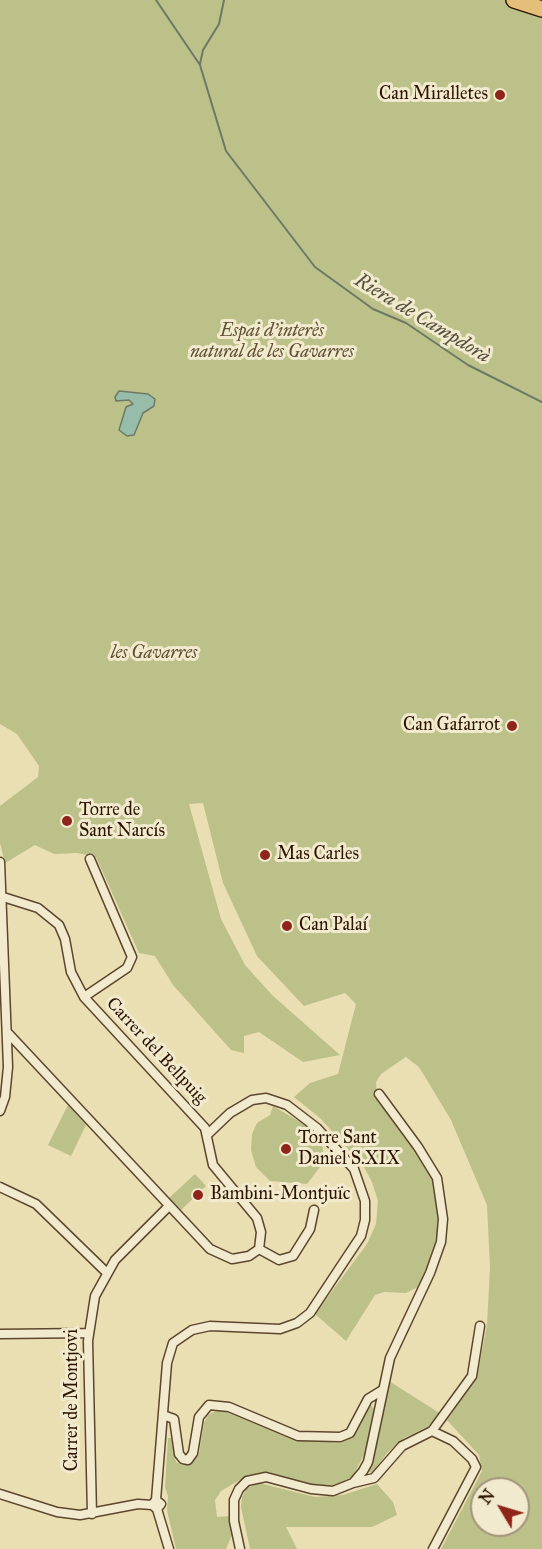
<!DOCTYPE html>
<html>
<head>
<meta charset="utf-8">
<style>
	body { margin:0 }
	#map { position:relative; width:542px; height:1549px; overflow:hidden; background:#eadeb3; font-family:"IM FELL Great Primer",serif }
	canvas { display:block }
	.north { position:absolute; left:470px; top:1477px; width:60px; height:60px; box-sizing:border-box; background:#f1eace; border:2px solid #a2947c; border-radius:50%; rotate:308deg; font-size:16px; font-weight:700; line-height:24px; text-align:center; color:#2c1401 }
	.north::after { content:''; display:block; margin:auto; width:21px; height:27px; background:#8f2418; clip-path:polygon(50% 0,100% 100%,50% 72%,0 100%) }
</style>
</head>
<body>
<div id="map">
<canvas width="542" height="1549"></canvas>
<div class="north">N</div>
</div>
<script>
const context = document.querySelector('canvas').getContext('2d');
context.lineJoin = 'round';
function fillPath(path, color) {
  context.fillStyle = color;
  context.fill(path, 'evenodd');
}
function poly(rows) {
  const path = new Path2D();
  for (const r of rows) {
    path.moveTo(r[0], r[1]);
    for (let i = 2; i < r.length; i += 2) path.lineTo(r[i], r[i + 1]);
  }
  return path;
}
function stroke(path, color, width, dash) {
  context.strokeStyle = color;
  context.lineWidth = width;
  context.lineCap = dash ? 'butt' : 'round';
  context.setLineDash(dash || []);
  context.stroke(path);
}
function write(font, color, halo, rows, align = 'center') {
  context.font = font + ' "IM FELL Great Primer",serif';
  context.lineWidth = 6;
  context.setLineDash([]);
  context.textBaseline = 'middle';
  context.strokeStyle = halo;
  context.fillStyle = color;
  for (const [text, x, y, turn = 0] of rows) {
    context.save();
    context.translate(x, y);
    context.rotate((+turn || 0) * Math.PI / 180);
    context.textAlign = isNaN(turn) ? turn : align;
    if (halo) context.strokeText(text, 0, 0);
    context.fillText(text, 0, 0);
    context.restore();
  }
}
const green = poly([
	[0,0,542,0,542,1549,441,1549,482,1471,479,1455,447,1420,477,1377,487,1325,490,1268,487,1205,451,1120,419,1067,406,1057,381,1074,376,1082,377,1097,409,1141,431,1174,437,1190,438,1231,432,1256,418,1287,406,1293,384,1292,375,1295,346,1341,315,1314,367,1244,376,1224,378,1201,372,1182,364,1167,320,1118,294,1097,310,1083,338,1074,356,1004,345,993,304,1006,257,956,223,883,203,803,189,804,221,919,245,965,272,995,340,1055,303,1062,259,1032,244,1036,244,1053,231,1050,173,985,155,956,139,953,96,857,77,853,54,854,35,845,5,863,0,843,0,806,38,777,39,766,17,734,0,724],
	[482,1489,518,1489,518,1525,482,1525],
	[68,1105,86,1125,71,1156,48,1145],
	[273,1106,307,1126,316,1134,323,1148,323,1163,307,1184,270,1181,256,1167,251,1150,252,1134,257,1123,270,1115],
	[195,1174,206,1186,181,1210,169,1198],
	[389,1381,441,1414,427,1427,404,1438,387,1453,372,1473,368,1471,373,1460,378,1425],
	[370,1404,374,1409,365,1453,353,1476,337,1485,319,1488,268,1472,248,1475,221,1491,215,1500,217,1517,229,1516,232,1535,226,1549,176,1549,167,1510,168,1496,165,1487,168,1438,171,1438,176,1462,182,1465,191,1464,199,1454,204,1423,208,1415,219,1409,289,1438,340,1443,353,1436],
	[259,1483,315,1497,343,1495,377,1484,393,1502,397,1515,372,1527,286,1527,297,1549,250,1549,241,1507,242,1497,247,1488]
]);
const water = poly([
	[119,391,148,394,155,399,154,406,143,413,134,435,127,436,119,430,126,407,133,404,129,400,116,401,115,397,119,391]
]);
const stream = poly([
	[156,0,200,65,226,151,315,267,373,309,406,323,468,365,542,402],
	[200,64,203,50,219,24,224,0]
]);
const street = poly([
	[0,862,8,1067,5,1097,0,1111],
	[3,897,38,908,59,925,65,939,71,972,84,997,205,1128,213,1165,257,1218,261,1232,259,1249,249,1256,232,1259,210,1249,7,1032],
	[84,997,127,968,132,957,90,859],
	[0,1187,36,1204,106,1272],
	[259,1249,279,1260,293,1256,310,1229,314,1210],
	[0,1334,89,1333],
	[163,1415,174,1419,179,1454,183,1459,188,1460,193,1453,199,1417,209,1405,229,1407,298,1436,340,1437,350,1433,368,1399,381,1391],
	[432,1431,453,1441,472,1459,476,1467,433,1549],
	[353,1483,374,1478,402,1446,432,1431,472,1376,480,1326],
	[0,1494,57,1512,80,1515,138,1504,152,1505,157,1509,161,1504,156,1500,152,1505],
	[156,1500,167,1363,173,1343,192,1330,210,1326,280,1329,297,1323,310,1313,347,1257,361,1236,365,1220,365,1201,354,1169,317,1128,287,1105,266,1098,252,1100,230,1113,208,1134],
	[157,1509,169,1549],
	[92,1514,88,1341,95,1296,115,1260,169,1206],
	[240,1549,234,1521,234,1500,239,1489,247,1481,266,1477,311,1489,333,1491,353,1483,363,1471,368,1462,390,1358,430,1273,441,1242,443,1219,437,1178,418,1147,379,1094]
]);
const highway = poly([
	[514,0,542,9]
]);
const markers = [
	[500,95,6,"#8f2418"],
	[512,726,6,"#8f2418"],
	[67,821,6,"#8f2418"],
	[265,855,6,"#8f2418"],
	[287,926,6,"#8f2418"],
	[286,1149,6,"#8f2418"],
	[198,1195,6,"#8f2418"]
];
const poiNames = [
	["Can Miralletes",488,95,"right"],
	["Can Gafarrot",500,726,"right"],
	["Torre de",79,811],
	["Sant Narcís",79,832],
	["Mas Carles",277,855],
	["Can Palaí",299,926],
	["Torre Sant",298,1139],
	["Daniel S.XIX",298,1160],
	["Bambini-Montjuïc",210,1195]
];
const parkNames = [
	["Espai d'interès",272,332],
	["natural de les Gavarres",272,353],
	["les Gavarres",154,654]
];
const streetNames = [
	["Carrer del Bellpuig",156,1051,47],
	["Carrer de Montjovi",73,1400,-90]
];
const waterNames = [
	["Riera de Campdorà",422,319,31]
];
fillPath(green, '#bcc089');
fillPath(water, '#98bcaa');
stroke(water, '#6d7966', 1.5);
stroke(stream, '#6d7966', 2);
stroke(street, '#5c462e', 11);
stroke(highway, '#2c1401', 18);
stroke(street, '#f1eace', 8);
stroke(highway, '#e5bf7a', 15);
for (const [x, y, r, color] of markers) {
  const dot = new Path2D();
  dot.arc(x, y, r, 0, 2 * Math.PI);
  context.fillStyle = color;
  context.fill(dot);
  stroke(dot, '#f1eace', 2);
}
write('18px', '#2c1401', '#f1eace', poiNames, 'left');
write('italic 18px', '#5e5031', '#f1eace', parkNames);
write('18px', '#2c1401', '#f1eace', streetNames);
write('italic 20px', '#524f3c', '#f1eace', waterNames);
</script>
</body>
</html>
